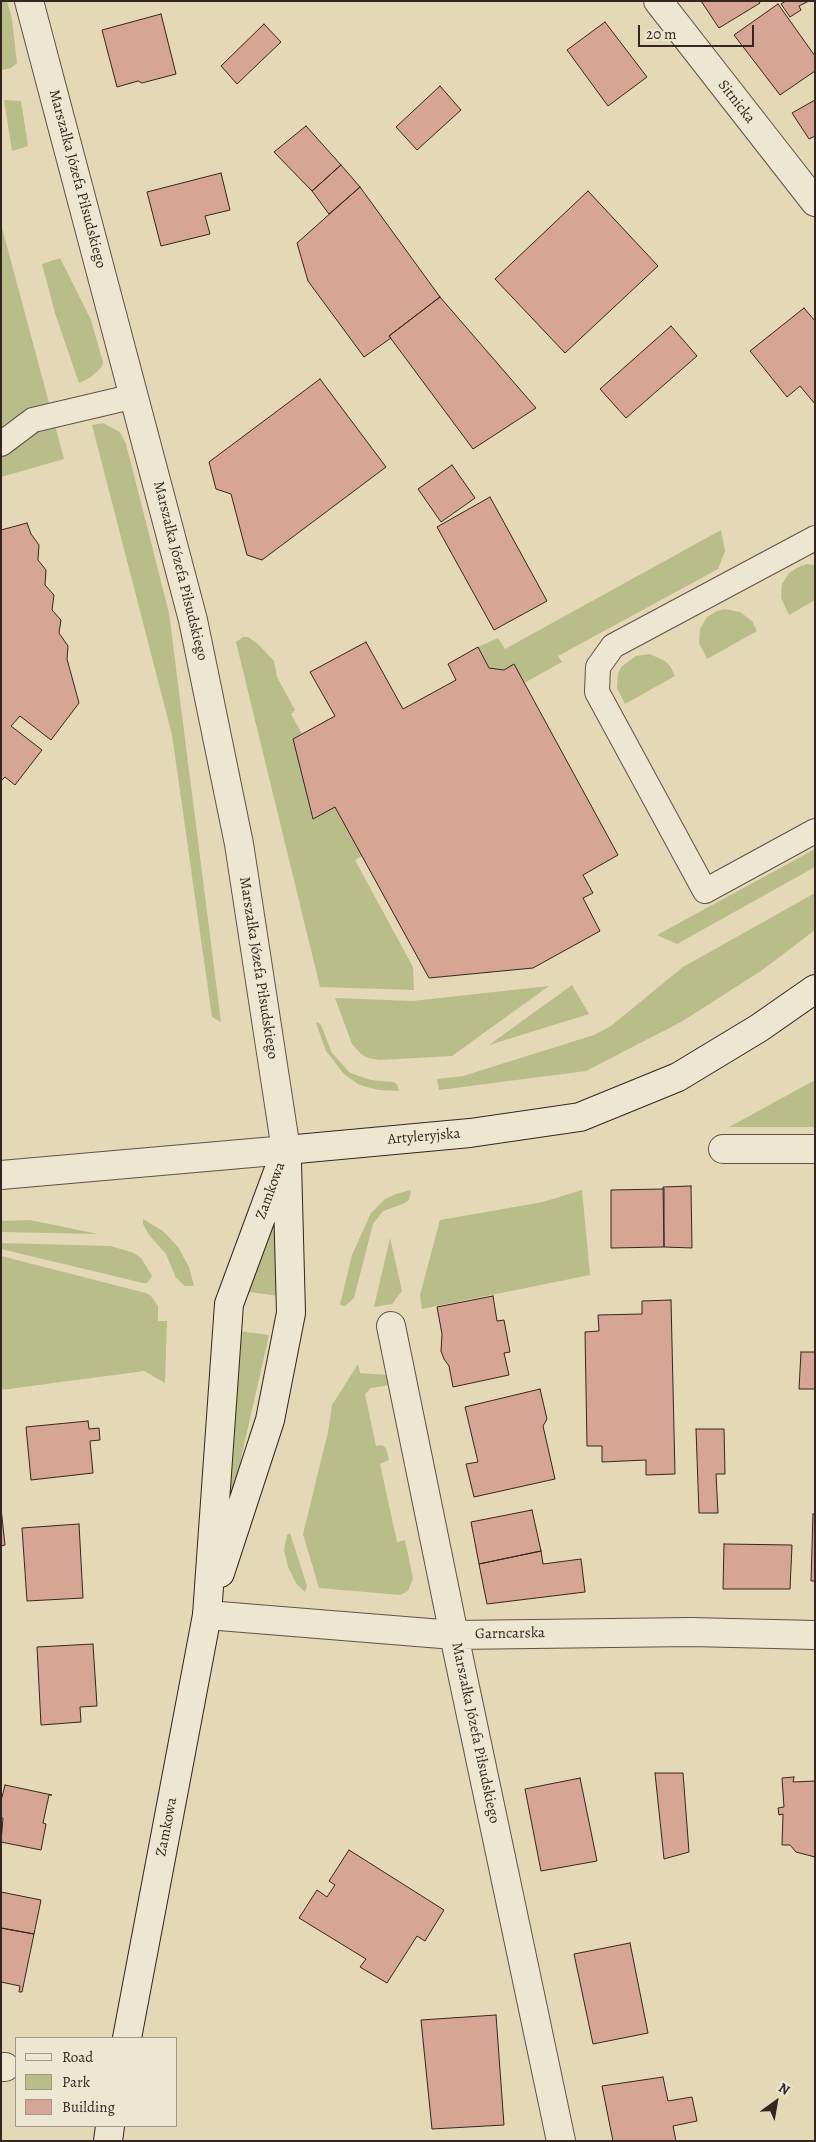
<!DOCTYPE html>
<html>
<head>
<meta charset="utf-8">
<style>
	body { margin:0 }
	#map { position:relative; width:816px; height:2142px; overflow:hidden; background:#e4d8b7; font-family:Alegreya,serif }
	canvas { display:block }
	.frame { position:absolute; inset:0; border:2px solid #352620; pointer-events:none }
	.legend { position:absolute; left:15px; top:2037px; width:162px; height:90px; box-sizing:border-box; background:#ede6d0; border:1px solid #a3998a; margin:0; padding:6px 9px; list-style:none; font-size:15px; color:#352620 }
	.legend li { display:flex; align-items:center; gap:10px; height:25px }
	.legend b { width:25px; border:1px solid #a3998a }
	.north { position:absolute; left:751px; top:2077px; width:50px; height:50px; -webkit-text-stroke:4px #ede6d0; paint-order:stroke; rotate:32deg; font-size:14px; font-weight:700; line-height:20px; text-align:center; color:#352620 }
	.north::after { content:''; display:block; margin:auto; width:18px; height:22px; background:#352620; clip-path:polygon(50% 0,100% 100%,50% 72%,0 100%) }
	.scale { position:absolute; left:638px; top:25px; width:116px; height:22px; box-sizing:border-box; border:2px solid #352620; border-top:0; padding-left:6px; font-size:15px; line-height:18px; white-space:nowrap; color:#352620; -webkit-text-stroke:4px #ede6d0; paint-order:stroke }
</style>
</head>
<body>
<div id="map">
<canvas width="816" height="2142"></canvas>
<div class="frame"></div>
<ul class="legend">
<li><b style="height:6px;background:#ede6d0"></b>Road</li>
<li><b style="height:14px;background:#b9bd8a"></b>Park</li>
<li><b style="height:14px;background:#d6a593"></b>Building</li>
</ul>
<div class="north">N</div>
<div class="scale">20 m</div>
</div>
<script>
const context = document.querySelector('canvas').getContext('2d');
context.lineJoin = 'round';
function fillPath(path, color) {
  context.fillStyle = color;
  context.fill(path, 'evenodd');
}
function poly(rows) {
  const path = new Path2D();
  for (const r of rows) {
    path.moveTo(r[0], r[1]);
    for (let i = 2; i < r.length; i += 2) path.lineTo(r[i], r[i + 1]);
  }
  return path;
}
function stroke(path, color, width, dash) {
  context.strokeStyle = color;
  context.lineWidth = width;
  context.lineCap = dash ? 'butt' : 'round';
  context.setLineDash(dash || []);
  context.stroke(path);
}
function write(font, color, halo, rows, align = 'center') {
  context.font = font + ' Alegreya,serif';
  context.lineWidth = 5;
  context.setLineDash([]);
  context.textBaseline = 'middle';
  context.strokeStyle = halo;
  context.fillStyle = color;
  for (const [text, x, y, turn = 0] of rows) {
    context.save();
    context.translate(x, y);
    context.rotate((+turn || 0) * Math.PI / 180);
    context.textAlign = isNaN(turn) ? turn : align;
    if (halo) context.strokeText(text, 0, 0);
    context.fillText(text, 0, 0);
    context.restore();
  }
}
const green = poly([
	[1,1,7,1,12,19,17,63,11,68,2,70],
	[4,100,21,101,28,146,12,151],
	[1,224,64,459,1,477],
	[60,258,91,320,103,362,102,367,91,377,79,383,55,313,42,264],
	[103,423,120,432,126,444,169,613,221,1022,212,1017,172,735,92,425],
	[721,530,725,551,718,569,558,656,562,662,524,683,514,664,504,670,489,668,478,647,498,638,505,649],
	[807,564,815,565,815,600,789,615,781,598,782,584,789,573,800,566],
	[725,609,740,612,752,621,757,631,707,659,699,643,700,629,707,617,717,611],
	[243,637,248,637,258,644,274,661,277,677,295,710,291,714,302,734,293,739,313,819,335,807,362,856,355,860,413,967,414,990,320,987,236,642],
	[650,654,665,661,670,666,675,676,625,704,617,688,618,674,621,667,636,656],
	[815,849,815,867,677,944,657,935],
	[815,893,815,930,761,971,681,1022,586,1071,439,1090,437,1079,463,1076,594,1035,611,1026,683,967],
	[572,985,589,1014,489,1045],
	[549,986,452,1056,379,1060,368,1058,361,1054,352,1044,335,998,412,1001],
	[318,1022,321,1025,332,1053,350,1073,371,1080,393,1082,397,1084,399,1091,379,1090,367,1087,358,1084,344,1074,326,1051,316,1023],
	[815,1080,815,1127,729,1127],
	[411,1190,409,1200,403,1204,383,1211,373,1224,354,1298,345,1306,340,1305,352,1255,371,1213,385,1199,396,1194],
	[582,1190,590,1275,422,1309,420,1295,440,1220,543,1202],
	[143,1219,163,1231,178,1247,189,1267,194,1286,185,1286,176,1278,166,1254,149,1235,143,1224],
	[30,1220,98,1234,1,1232,1,1221],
	[272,1224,275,1226,278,1296,243,1291],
	[390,1238,402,1291,392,1304,374,1307],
	[1,1243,111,1246,134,1253,141,1258,152,1276,147,1283,143,1283,1,1249],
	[1,1256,146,1293,151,1296,158,1306,158,1321,167,1321,165,1383,144,1371,1,1390],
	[239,1331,269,1335,232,1498,229,1503,226,1503],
	[358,1364,360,1373,388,1375,390,1385,371,1388,365,1394,376,1446,382,1445,386,1448,389,1460,380,1464,397,1542,405,1540,413,1578,408,1591,400,1595,319,1588,303,1534,328,1432,332,1405],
	[290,1533,307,1586,305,1592,296,1583,288,1567,284,1550,287,1535]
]);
const building = poly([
	[701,1,759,1,760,3,719,28,701,1],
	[786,1,809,1,799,6,801,10,790,17,781,4,786,1],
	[778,4,815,56,815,71,780,95,734,35,778,4],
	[161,14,176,74,142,83,138,81,117,87,102,30,161,14],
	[605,22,647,77,608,106,567,50,605,22],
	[264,24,281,42,237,84,221,66,264,24],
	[440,86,461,110,417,150,396,127,440,86],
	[815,100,815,136,809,139,792,113,815,100],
	[306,126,341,165,312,191,274,152,306,126],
	[341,165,360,187,329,214,312,191,341,165],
	[221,173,230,210,205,216,210,234,161,246,147,192,221,173],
	[360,187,440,297,389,336,391,338,364,357,308,281,297,243,360,187],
	[588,191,658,266,565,353,495,279,588,191],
	[440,297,536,408,473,449,389,336,440,297],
	[804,308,815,321,815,404,800,386,787,397,750,351,804,308],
	[671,326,697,356,626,418,600,389,671,326],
	[320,379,386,467,262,560,247,555,231,494,216,489,209,462,320,379],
	[452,465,475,498,441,522,418,489,452,465],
	[490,497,547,601,494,630,437,527,490,497],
	[27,523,31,534,39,545,38,560,46,570,45,585,54,595,52,610,61,620,59,633,68,646,67,659,79,703,51,740,20,716,11,726,42,750,15,785,5,777,1,781,1,530,27,523],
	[366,642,403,709,456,680,448,664,478,647,489,668,504,670,514,664,618,855,583,875,593,893,583,898,600,931,533,968,429,978,335,807,313,819,293,739,335,716,310,672,366,642],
	[691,1186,692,1248,664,1247,663,1187,691,1186],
	[664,1189,664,1247,611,1248,611,1190,664,1189],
	[493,1296,497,1321,504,1320,510,1352,504,1353,509,1375,453,1387,449,1366,444,1359,441,1351,442,1334,437,1307,493,1296],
	[671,1300,675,1474,646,1475,646,1460,602,1462,602,1446,587,1446,585,1332,599,1331,598,1315,642,1314,642,1301,671,1300],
	[801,1352,815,1352,815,1389,799,1389,801,1352],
	[540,1389,547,1419,543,1426,555,1479,474,1497,466,1464,478,1462,465,1407,540,1389],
	[88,1421,89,1429,99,1428,100,1440,90,1441,93,1473,31,1480,26,1427,88,1421],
	[696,1429,724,1429,725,1474,716,1474,718,1513,699,1513,696,1429],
	[1,1508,5,1545,1,1546,1,1508],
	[532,1510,541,1551,479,1564,471,1522,532,1510],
	[813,1514,815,1514,815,1581,811,1581,813,1514],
	[79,1524,83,1598,27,1601,22,1528,79,1524],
	[724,1544,792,1545,790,1589,723,1589,724,1544],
	[541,1551,543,1564,581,1559,585,1592,487,1604,479,1564,541,1551],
	[93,1644,97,1706,80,1707,81,1722,41,1725,37,1647,93,1644],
	[655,1773,683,1773,689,1852,664,1859,655,1773],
	[794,1777,793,1782,815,1781,815,1857,796,1852,790,1845,782,1845,783,1814,779,1815,778,1808,784,1807,782,1778,794,1777],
	[580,1778,597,1861,541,1871,525,1789,580,1778],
	[5,1785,52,1795,49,1795,43,1823,46,1824,41,1850,1,1842,3,1818,1,1818,1,1801,5,1785],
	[349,1850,444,1910,425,1941,417,1936,387,1983,360,1967,366,1959,299,1918,317,1890,327,1897,335,1885,329,1881,349,1850],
	[1,1892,41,1900,34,1934,1,1928,1,1892],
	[1,1928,34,1934,22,1992,19,1992,20,1986,1,1982,1,1928],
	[630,1943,648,2033,593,2044,574,1954,630,1943],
	[496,2015,504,2125,432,2129,421,2020,496,2015],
	[663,2077,668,2101,692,2097,697,2121,673,2126,676,2141,613,2141,602,2086,663,2077]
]);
const service = poly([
	[1,444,33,420,135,396],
	[815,538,613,646,598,667,597,692,705,891,815,831]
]);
const minor = poly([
	[658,1,815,202],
	[723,1149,815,1149],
	[391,1326,454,1635,561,2141],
	[207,1615,454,1635,691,1632,815,1635],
	[1,2067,5,2067]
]);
const tertiary = poly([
	[1,1175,286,1150,239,844,193,620,29,1]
]);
const secondary = poly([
	[286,1150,470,1133,580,1117,678,1077,759,1028,815,989],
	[220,1573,270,1420,291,1313,287,1163],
	[127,2038,207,1615,229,1304,286,1150],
	[108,2141,110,2126]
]);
const streetNames = [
	["Sitnicka",736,102,52],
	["Marszałka Józefa Piłsudskiego",77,179,75],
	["Marszałka Józefa Piłsudskiego",180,571,76],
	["Marszałka Józefa Piłsudskiego",258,968,81],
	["Artyleryjska",424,1137,-5],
	["Zamkowa",271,1191,-70],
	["Garncarska",510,1634,-1],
	["Marszałka Józefa Piłsudskiego",475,1733,78],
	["Zamkowa",167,1827,-79]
];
fillPath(green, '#b9bd8a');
fillPath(building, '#d6a593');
stroke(building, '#352620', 1);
stroke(service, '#615246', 26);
stroke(minor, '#615246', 30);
stroke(tertiary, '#615246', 30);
stroke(secondary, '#352620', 30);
stroke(service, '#ede6d0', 24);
stroke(minor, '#ede6d0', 28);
stroke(tertiary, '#ede6d0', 28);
stroke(secondary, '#ede6d0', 28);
write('15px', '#352620', '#ede6d0', streetNames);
</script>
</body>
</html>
